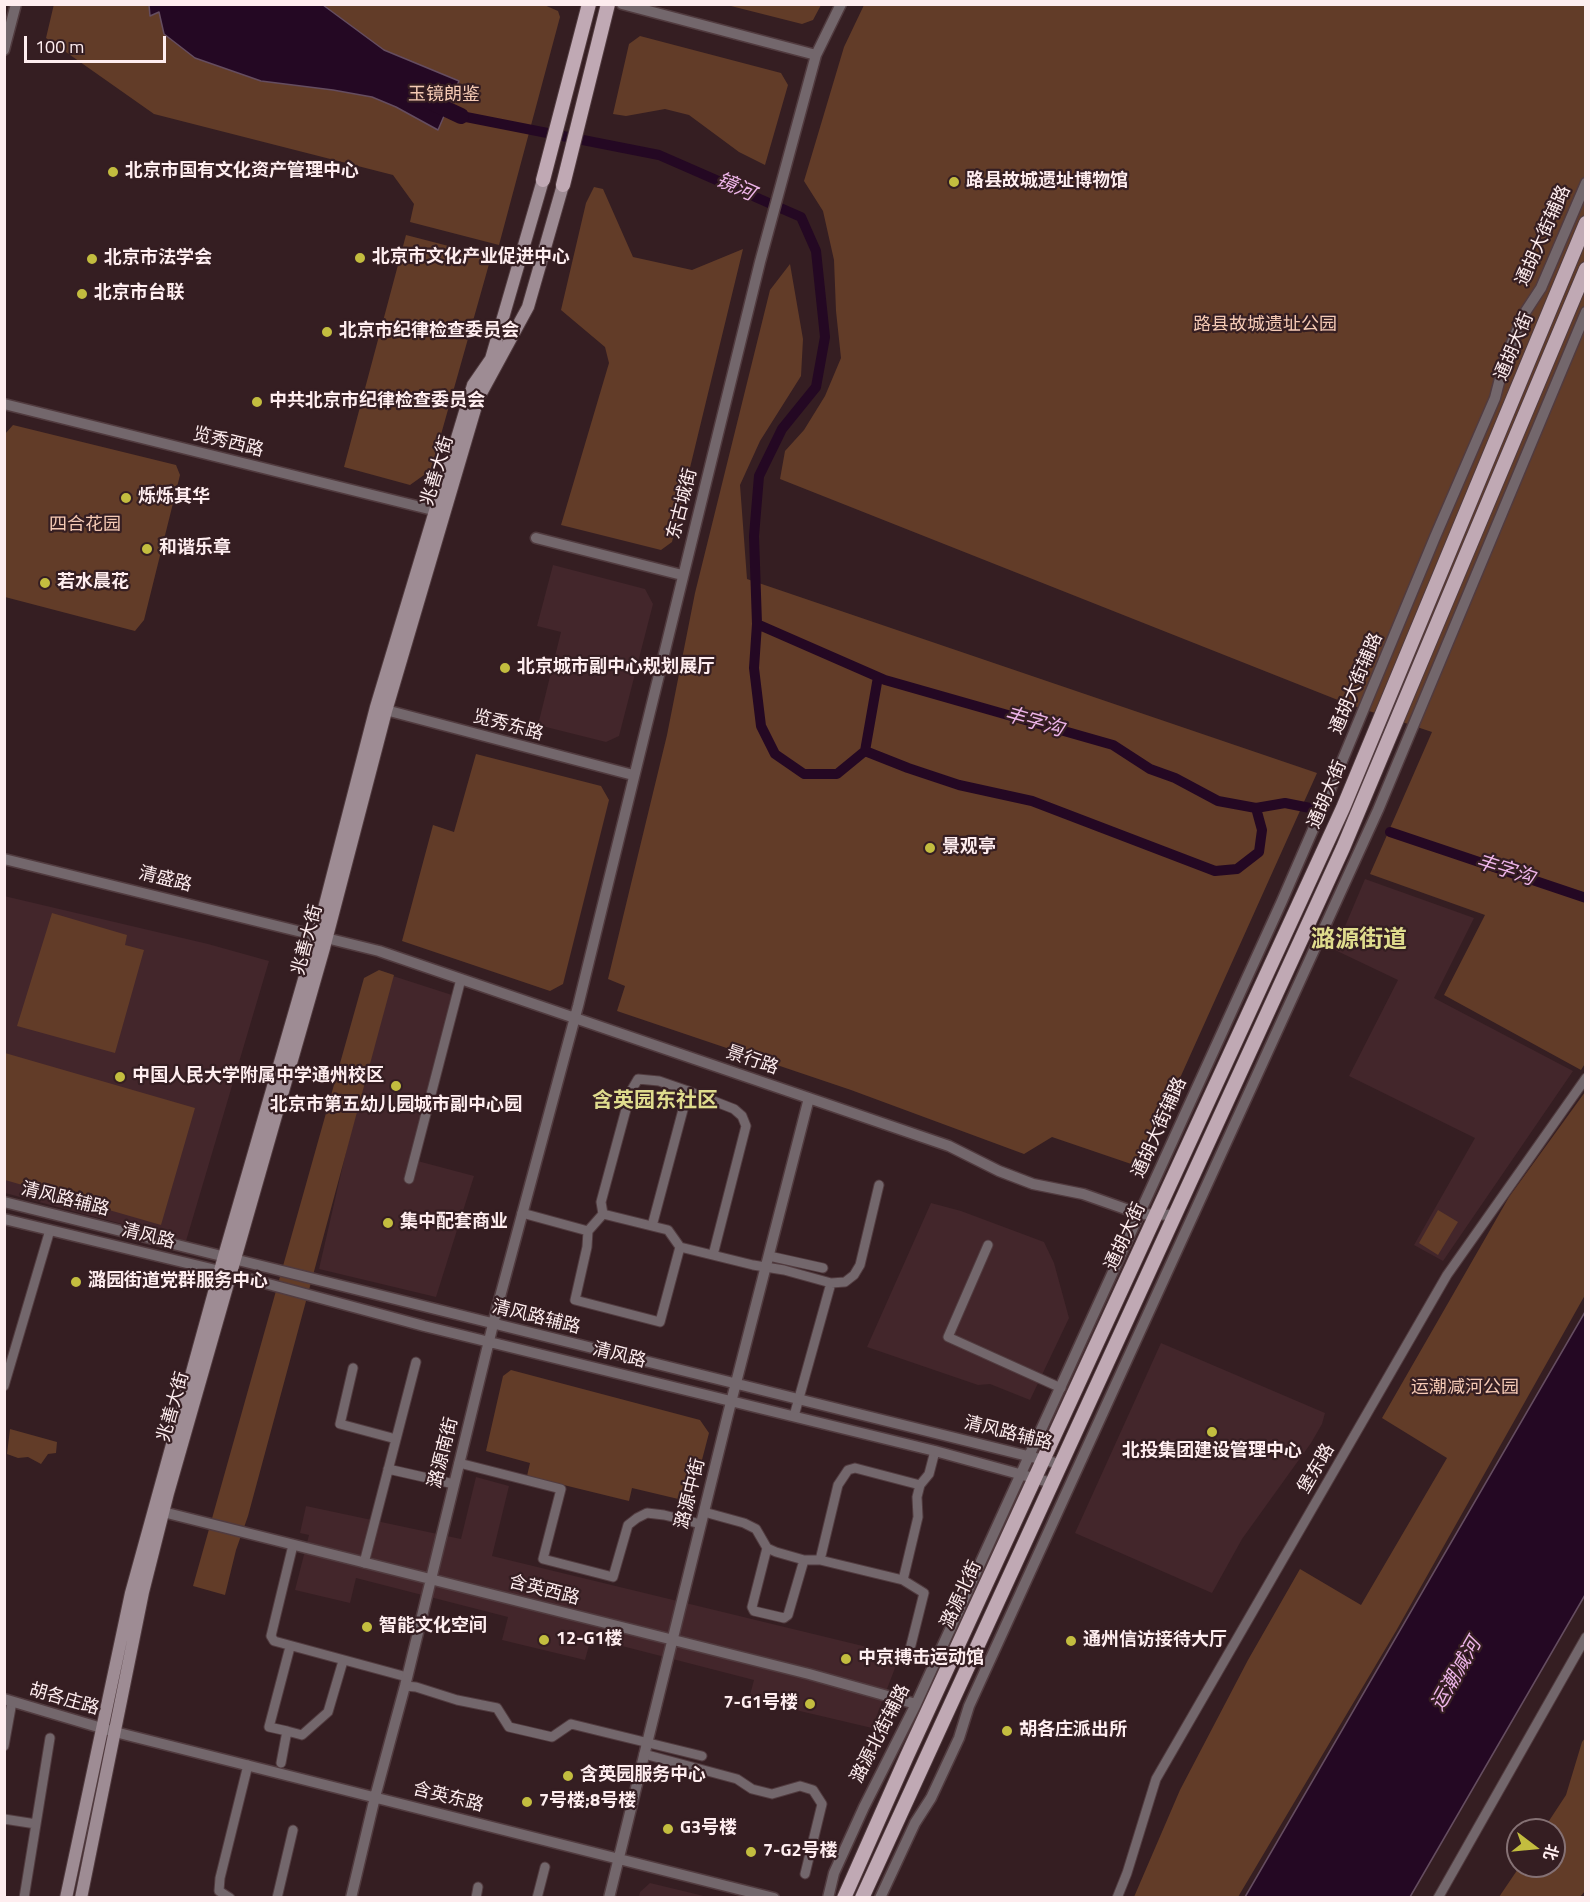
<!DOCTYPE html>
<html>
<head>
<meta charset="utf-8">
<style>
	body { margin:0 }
	#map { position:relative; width:1590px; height:1902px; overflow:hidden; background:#351e22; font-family:"Titillium Web","Noto Sans SC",sans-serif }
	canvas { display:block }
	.frame { position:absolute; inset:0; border:6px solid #feedef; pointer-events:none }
	.north { position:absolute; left:1506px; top:1818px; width:60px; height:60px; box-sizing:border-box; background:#351e22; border:2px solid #857174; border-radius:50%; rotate:106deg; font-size:16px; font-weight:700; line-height:24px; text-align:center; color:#feedef }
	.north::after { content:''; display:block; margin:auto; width:21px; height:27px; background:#c3bd3f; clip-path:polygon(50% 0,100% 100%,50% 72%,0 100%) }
	.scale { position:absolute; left:24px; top:36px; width:142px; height:27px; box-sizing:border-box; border:3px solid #feedef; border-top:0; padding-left:8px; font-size:18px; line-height:21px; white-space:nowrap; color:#feedef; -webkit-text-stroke:4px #351e22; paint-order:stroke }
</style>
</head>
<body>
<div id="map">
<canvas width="1590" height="1902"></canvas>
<div class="frame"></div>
<div class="north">北</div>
<div class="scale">100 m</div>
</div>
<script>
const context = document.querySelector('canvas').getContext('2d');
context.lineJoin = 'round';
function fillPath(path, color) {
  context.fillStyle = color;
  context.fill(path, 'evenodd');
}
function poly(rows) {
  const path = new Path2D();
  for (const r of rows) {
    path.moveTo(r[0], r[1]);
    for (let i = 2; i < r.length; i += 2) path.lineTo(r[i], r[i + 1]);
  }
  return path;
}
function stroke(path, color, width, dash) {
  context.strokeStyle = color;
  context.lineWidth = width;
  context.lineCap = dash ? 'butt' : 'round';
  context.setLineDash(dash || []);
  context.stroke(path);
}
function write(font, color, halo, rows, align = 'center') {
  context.font = font + ' "Titillium Web","Noto Sans SC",sans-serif';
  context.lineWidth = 4.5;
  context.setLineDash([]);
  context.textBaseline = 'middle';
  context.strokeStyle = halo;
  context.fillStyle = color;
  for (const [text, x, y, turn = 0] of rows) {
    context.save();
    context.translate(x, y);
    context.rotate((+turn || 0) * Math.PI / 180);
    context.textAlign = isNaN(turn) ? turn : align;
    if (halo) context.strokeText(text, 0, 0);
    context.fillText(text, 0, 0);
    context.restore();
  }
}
const built = poly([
	[553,565,645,589,653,604,619,736,606,742,538,725,561,632,537,626],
	[1365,879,1474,918,1434,998,1573,1071,1443,1261,1414,1245,1475,1138,1349,1076,1398,980,1335,950],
	[4,896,208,944,269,961,186,1241,5,1193],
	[393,976,452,995,410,1159,474,1176,436,1297,319,1269,348,1143],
	[931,1203,961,1211,1044,1242,1054,1263,1069,1318,1030,1400,990,1384,978,1385,867,1347],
	[1161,1343,1325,1413,1322,1424,1311,1443,1242,1539,1212,1593,1075,1533],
	[476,1477,509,1486,492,1556,900,1655,872,1728,749,1699,754,1680,591,1638,585,1660,502,1640,508,1617,356,1578,350,1603,295,1590,309,1535,300,1533,306,1506,461,1539],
	[650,1883,708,1897,639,1897,640,1892]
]);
const green = poly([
	[54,4,542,4,558,11,560,17,499,245,410,222,414,204,393,175,154,114,46,38],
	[727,5,821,4,821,5,813,20,802,24],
	[864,5,1585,5,1586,1062,1581,1070,1444,995,1485,915,1370,874,1432,732,1348,704,780,479,785,451,804,430,825,396,841,358,836,311,834,260,823,211,804,181,844,47],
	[640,36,781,73,788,85,765,165,739,152,689,115,665,109,626,116,613,114,629,44],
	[594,187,603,189,633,257,692,270,743,249,672,542,661,550,561,525,609,363,605,347,561,310,586,203],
	[406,235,491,257,431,470,410,485,344,467],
	[790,264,803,339,801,376,760,441,740,485,747,579,1317,773,1140,1167,1052,1137,1024,1154,851,1090,617,1011,625,986,608,979,667,735,695,593,770,290],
	[13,425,176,465,180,475,144,620,135,631,5,597,5,434],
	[476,754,601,786,609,800,563,984,550,991,402,941,433,825,454,832],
	[52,913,127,935,125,945,144,950,115,1053,17,1026],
	[379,970,394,975,248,1516,236,1550,225,1595,193,1586,364,978],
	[5,1053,195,1108,161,1225,5,1180],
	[1585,1092,1585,1295,1396,1631,1238,1897,1134,1897,1180,1790,1248,1660,1300,1569,1361,1605,1447,1458,1382,1418,1509,1197],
	[1438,1210,1458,1222,1438,1255,1419,1243],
	[511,1370,700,1420,709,1433,691,1502,632,1488,629,1501,527,1476,530,1463,486,1451,503,1376],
	[10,1429,57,1442,56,1453,48,1454,41,1464,28,1457,18,1458,7,1454],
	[1585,1738,1585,1891,1580,1897,1499,1897,1520,1866,1554,1866,1554,1830,1543,1830,1566,1795,1582,1742]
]);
const water = poly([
	[149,5,323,5,384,50,459,81,438,130,396,107,372,97,333,90,261,81,195,58,164,34,159,12,150,16,149,5],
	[1585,1312,1585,1595,1410,1897,1245,1897,1585,1312]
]);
const canal = poly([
	[461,116,659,155,801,217,816,251,825,337,816,387,782,429,759,476,754,536,757,624,754,668,761,726,775,754,804,774,837,774,865,751],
	[757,624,885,680,1113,745,1150,769,1175,778,1218,801,1256,808,1285,803,1310,808],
	[878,677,865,751,908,768,959,785,1032,801,1215,871,1237,869,1259,852,1262,830,1256,808],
	[1390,832,1586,898]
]);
const river = poly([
	[427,100,461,116]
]);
const minor = poly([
	[409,1179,461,979],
	[522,1213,588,1231,603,1214,668,1230,680,1247,753,1265,784,1270,831,1283,845,1282,854,1275,860,1265,879,1185],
	[603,1214,601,1202,631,1091,638,1079,659,1081,688,1091,734,1109,742,1116,746,1126,713,1255],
	[652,1226,688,1091],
	[588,1231,587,1247,575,1300,660,1322,680,1247],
	[988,1245,948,1337,1061,1388],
	[769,1256,823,1268],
	[353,1368,340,1424,396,1439],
	[4,1386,50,1230],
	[794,1416,831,1283],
	[459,1463,561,1489,543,1559,613,1577,628,1525,637,1518,647,1513,664,1515,701,1524],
	[388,1469,454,1484],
	[704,1512,744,1523,756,1529,767,1548,776,1552,804,1560,820,1560,903,1580,924,1593,909,1653],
	[293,1545,271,1636,274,1641,407,1677],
	[767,1548,752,1607,754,1611,784,1618,788,1615,804,1560],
	[820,1560,838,1485,848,1470,855,1468,920,1485],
	[364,1563,416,1362],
	[903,1580,918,1517,917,1497,920,1485,929,1474,935,1451],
	[405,1686,416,1687,457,1700,497,1708,509,1727,552,1737,571,1724,702,1756],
	[287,1731,269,1727,290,1647],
	[4,1746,12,1702],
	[644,1754,737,1779,752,1789,772,1794,800,1786,813,1790,822,1804,805,1874],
	[281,1763,287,1731,302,1735,328,1712,343,1661],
	[4,1819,36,1824],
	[24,1898,50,1738],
	[230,1898,219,1891,220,1878,248,1765],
	[277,1898,293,1830],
	[476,1898,478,1887],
	[537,1898,545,1867],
	[1117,1898,1127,1873,1156,1779,1447,1275,1586,1078],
	[1438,1898,1586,1637]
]);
const tertiary = poly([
	[622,4,816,55],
	[4,50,16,4],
	[4,404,441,512],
	[536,538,682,575],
	[378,708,633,775],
	[4,859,379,951,949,1146,999,1171,1033,1184,1083,1194,1140,1214,1175,1215],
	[4,1202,1060,1464],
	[4,1219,220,1271,424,1326,935,1451,1052,1483],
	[163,1512,809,1674,916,1704],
	[4,1699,115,1732,774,1898],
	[351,1898,375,1797,405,1686,497,1308,578,1006,760,262,816,55,841,4],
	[609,1898,728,1414,809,1098],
	[828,1898,834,1873,864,1807,916,1704,1282,901,1328,795,1435,537,1495,398,1505,359,1524,314,1541,288,1586,183],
	[880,1898,915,1823,931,1798,959,1738,969,1706,1378,810,1586,312]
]);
const secondary = poly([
	[66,1898,131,1593,224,1256,320,924,376,707,473,385,491,359,543,180],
	[81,1898,143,1592,168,1493,324,948,386,711,478,399,528,307,563,185]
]);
const primary = poly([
	[543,180,589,4],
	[563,185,608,4],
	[844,1898,907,1756,1343,808,1586,223],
	[862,1898,1343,848,1586,269]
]);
const markers = [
	[113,172,6,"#c3bd3f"],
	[954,182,6,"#c3bd3f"],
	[360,258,6,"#c3bd3f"],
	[92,259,6,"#c3bd3f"],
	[82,294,6,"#c3bd3f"],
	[327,332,6,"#c3bd3f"],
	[257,402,6,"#c3bd3f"],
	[126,498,6,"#c3bd3f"],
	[147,549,6,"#c3bd3f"],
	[45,583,6,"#c3bd3f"],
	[505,668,6,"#c3bd3f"],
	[930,848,6,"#c3bd3f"],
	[120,1077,6,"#c3bd3f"],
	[396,1086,6,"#c3bd3f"],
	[388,1223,6,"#c3bd3f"],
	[76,1282,6,"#c3bd3f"],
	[1212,1432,6,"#c3bd3f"],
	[367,1627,6,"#c3bd3f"],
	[544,1640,6,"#c3bd3f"],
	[1071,1641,6,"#c3bd3f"],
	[846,1659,6,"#c3bd3f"],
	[810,1704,6,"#c3bd3f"],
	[1007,1731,6,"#c3bd3f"],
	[568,1776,6,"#c3bd3f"],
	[527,1802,6,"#c3bd3f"],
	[668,1829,6,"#c3bd3f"],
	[751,1852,6,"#c3bd3f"]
];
const parkNames = [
	["玉镜朗鉴",444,96],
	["路县故城遗址公园",1265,326],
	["四合花园",85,526],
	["运潮减河公园",1465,1389]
];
const poiNames = [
	["北京市国有文化资产管理中心",125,172],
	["路县故城遗址博物馆",966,182],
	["北京市文化产业促进中心",372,258],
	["北京市法学会",104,259],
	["北京市台联",94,294],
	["北京市纪律检查委员会",339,332],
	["中共北京市纪律检查委员会",269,402],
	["烁烁其华",138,498],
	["和谐乐章",159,549],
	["若水晨花",57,583],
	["北京城市副中心规划展厅",517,668],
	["景观亭",942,848],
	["中国人民大学附属中学通州校区",132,1077],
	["北京市第五幼儿园城市副中心园",396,1106,"center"],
	["集中配套商业",400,1223],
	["潞园街道党群服务中心",88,1282],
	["北投集团建设管理中心",1212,1452,"center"],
	["智能文化空间",379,1627],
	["12-G1楼",556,1640],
	["通州信访接待大厅",1083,1641],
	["中京搏击运动馆",858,1659],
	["7-G1号楼",798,1704,"right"],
	["胡各庄派出所",1019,1731],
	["含英园服务中心",580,1776],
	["7号楼;8号楼",539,1802],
	["G3号楼",680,1829],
	["7-G2号楼",763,1852]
];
const streetNames = [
	["通胡大街辅路",1544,236,-66],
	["通胡大街",1515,347,-67],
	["览秀西路",228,443,14],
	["兆善大街",438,471,-73],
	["东古城街",683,504,-76],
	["通胡大街辅路",1357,684,-67],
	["览秀东路",508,726,15],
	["通胡大街",1328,795,-67],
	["清盛路",165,880,14],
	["兆善大街",308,940,-75],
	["景行路",752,1061,19],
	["通胡大街辅路",1160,1128,-66],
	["清风路辅路",65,1200,14],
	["清风路",148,1237,14],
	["通胡大街",1126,1237,-65],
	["清风路辅路",536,1318,14],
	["清风路",619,1356,14],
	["兆善大街",174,1407,-74],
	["清风路辅路",1008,1434,14],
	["潞源南街",444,1453,-76],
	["堡东路",1317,1469,-60],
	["潞源中街",691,1494,-76],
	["含英西路",544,1591,14],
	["潞源北街",962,1595,-65],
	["胡各庄路",64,1700,16],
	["潞源北街辅路",881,1734,-63],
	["含英东路",448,1798,14]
];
const waterNames = [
	["镜河",735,188,24],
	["丰字沟",1034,723,16],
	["丰字沟",1505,871,18],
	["运潮减河",1457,1675,-60]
];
const quarterNames = [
	["含英园东社区",655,1102]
];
const districtNames = [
	["潞源街道",1359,941]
];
fillPath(built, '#43262b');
fillPath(green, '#623c28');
fillPath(water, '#240823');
stroke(water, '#654d60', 1.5);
stroke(canal, '#240823', 10);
stroke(river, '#240823', 16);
stroke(minor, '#513b3f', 11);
stroke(tertiary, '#513b3f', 13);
stroke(secondary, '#513b3f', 14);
stroke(primary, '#513b3f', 16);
stroke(minor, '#73676c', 9);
stroke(tertiary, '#73676c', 10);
stroke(secondary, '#9e8c94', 12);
stroke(primary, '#c0a9b4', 14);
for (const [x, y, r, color] of markers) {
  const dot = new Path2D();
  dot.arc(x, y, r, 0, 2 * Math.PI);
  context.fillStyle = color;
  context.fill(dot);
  stroke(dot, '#351e22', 2);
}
write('18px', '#f5cab5', '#351e22', parkNames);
write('bold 18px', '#feedef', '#351e22', poiNames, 'left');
write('18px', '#feedef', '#351e22', streetNames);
write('italic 20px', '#edb4e8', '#351e22', waterNames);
write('bold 21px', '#dfdc8d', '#351e22', quarterNames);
write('bold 24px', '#dfdc8d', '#351e22', districtNames);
</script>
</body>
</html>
